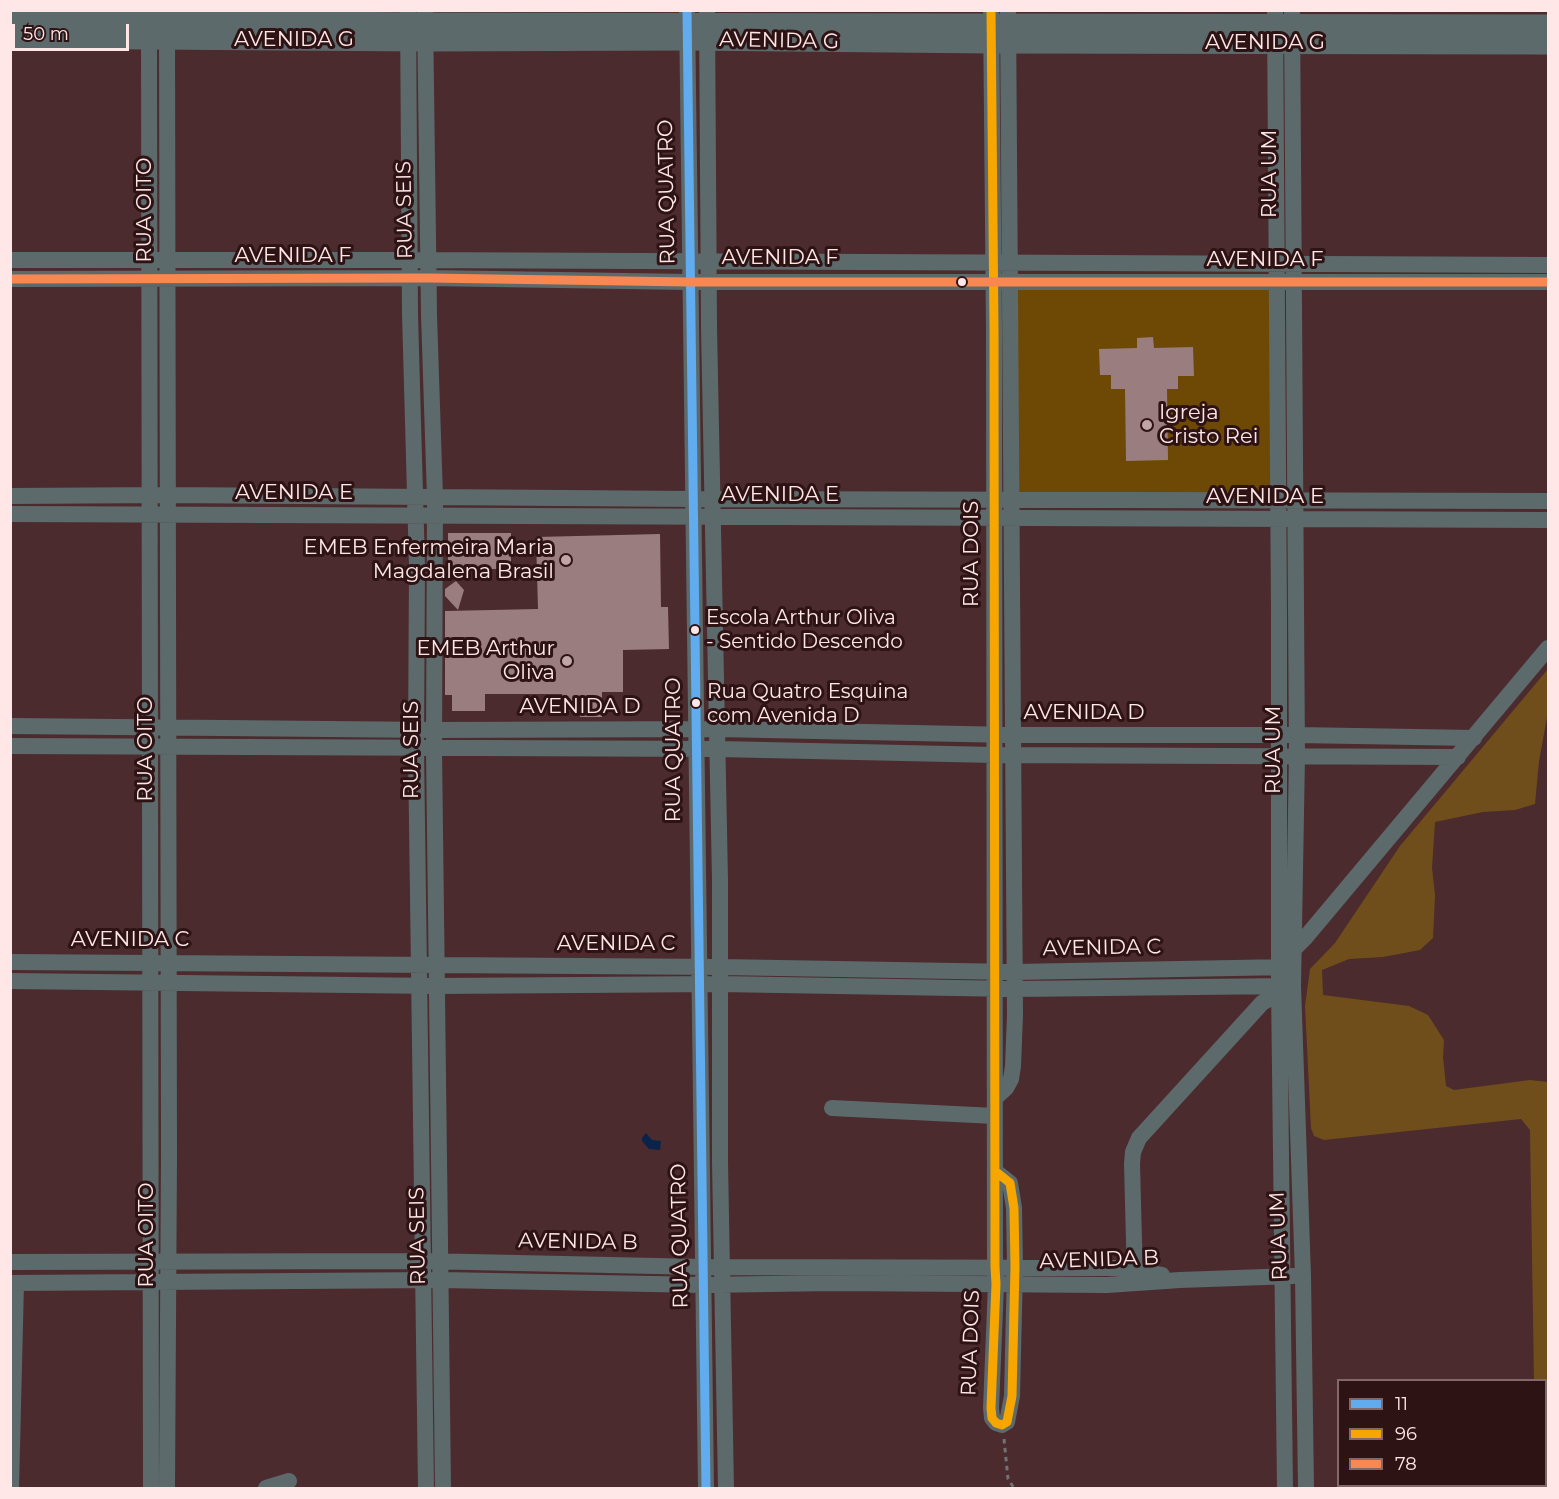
<!DOCTYPE html>
<html>
<head>
<meta charset="utf-8">
<style>
	body { margin:0 }
	#map { position:relative; width:1559px; height:1499px; overflow:hidden; background:#4c2b2e; font-family:Montserrat,sans-serif }
	canvas { display:block }
	.frame { position:absolute; inset:0; border:12px solid #ffe7e7; pointer-events:none }
	.legend { position:absolute; left:1337px; top:1379px; width:210px; height:108px; box-sizing:border-box; background:#2e1315; border:2px solid #826869; margin:0; padding:8px 10px; list-style:none; font-size:18px; color:#ffe7e7 }
	.legend li { display:flex; align-items:center; gap:12px; height:30px }
	.legend b { width:30px; border:2px solid #826869 }
	.scale { position:absolute; left:12px; top:24px; width:117px; height:27px; box-sizing:border-box; border:3px solid #ffe7e7; border-top:0; padding-left:8px; font-size:18px; line-height:21px; white-space:nowrap; color:#ffe7e7; -webkit-text-stroke:4px #2e1315; paint-order:stroke }
</style>
</head>
<body>
<div id="map">
<canvas width="1559" height="1499"></canvas>
<div class="frame"></div>
<ul class="legend">
<li><b style="height:8px;background:#60acee"></b>11</li>
<li><b style="height:8px;background:#f7a600"></b>96</li>
<li><b style="height:8px;background:#f88751"></b>78</li>
</ul>
<div class="scale">50 m</div>
</div>
<script>
const context = document.querySelector('canvas').getContext('2d');
context.lineJoin = 'round';
function fillPath(path, color) {
  context.fillStyle = color;
  context.fill(path, 'evenodd');
}
function poly(rows) {
  const path = new Path2D();
  for (const r of rows) {
    path.moveTo(r[0], r[1]);
    for (let i = 2; i < r.length; i += 2) path.lineTo(r[i], r[i + 1]);
  }
  return path;
}
function stroke(path, color, width, dash) {
  context.strokeStyle = color;
  context.lineWidth = width;
  context.lineCap = dash ? 'butt' : 'round';
  context.setLineDash(dash || []);
  context.stroke(path);
}
function write(font, color, halo, rows, align = 'center') {
  context.font = font + ' Montserrat,sans-serif';
  context.lineWidth = 6;
  context.setLineDash([]);
  context.textBaseline = 'middle';
  context.strokeStyle = halo;
  context.fillStyle = color;
  for (const [text, x, y, turn = 0] of rows) {
    context.save();
    context.translate(x, y);
    context.rotate((+turn || 0) * Math.PI / 180);
    context.textAlign = isNaN(turn) ? turn : align;
    if (halo) context.strokeText(text, 0, 0);
    context.fillText(text, 0, 0);
    context.restore();
  }
}
const green = poly([
	[1009,281,1277,283,1278,501,1011,499]
]);
const forest = poly([
	[1548,669,1548,712,1539,761,1535,804,1515,810,1483,812,1435,822,1432,868,1435,895,1433,938,1420,950,1383,957,1349,959,1322,970,1323,995,1409,1006,1428,1015,1444,1040,1443,1057,1446,1086,1454,1090,1530,1080,1548,1082,1548,1478,1546,1476,1546,1380,1534,1380,1530,1130,1521,1119,1324,1140,1314,1136,1311,1128,1305,1006,1310,969,1335,943,1400,846]
]);
const water = poly([
	[646,1133,652,1140,661,1141,660,1150,649,1149,642,1141,642,1138]
]);
const building = poly([
	[1153,337,1154,348,1193,347,1194,376,1178,376,1178,389,1167,389,1168,460,1126,461,1125,389,1111,389,1111,375,1100,375,1099,349,1137,348,1137,338],
	[448,533,511,533,511,569,448,569],
	[660,534,661,607,668,607,669,649,623,650,623,692,602,692,602,717,580,717,580,711,562,711,562,694,485,694,485,711,452,711,452,695,445,695,445,611,538,609,536,537],
	[456,581,464,590,458,610,445,596,445,589]
]);
const path = poly([
	[1004,1439,1008,1479,1014,1488]
]);
const minor = poly([
	[408,10,410,314,417,566,416,749,426,1488],
	[425,10,429,315,435,497,434,749,443,1488],
	[687,10,706,1488],
	[707,10,709,327,720,880,720,1162,726,1488],
	[991,10,994,329,995,1267,996,1284,991,1408,992,1418,996,1423,1002,1425,1007,1422,1012,1396,1015,1267,1014,1208,1010,1183,995,1171],
	[1275,10,1279,614,1279,987,1285,1488],
	[1292,10,1297,755,1293,986,1303,1276,1306,1488],
	[149,29,151,1488],
	[10,260,410,260,1548,265],
	[10,279,429,278,690,282,1548,282],
	[10,496,168,495,694,499,1548,501],
	[10,514,1548,520],
	[10,726,434,730,717,729,1012,735,1297,735,1474,738],
	[10,746,718,749,995,755,1458,757],
	[1290,950,1294,949,1305,938,1548,648],
	[10,962,720,967,1014,972,1289,967],
	[10,981,437,986,720,984,1014,989,1287,986],
	[995,1098,1006,1088,1011,1079,1013,1066,1015,1015,1008,10],
	[832,1108,995,1116],
	[10,1262,424,1261,703,1267,1118,1268,1162,1275],
	[1135,1279,1132,1164,1133,1152,1139,1138,1262,1003,1279,993,1287,993],
	[10,1283,441,1280,703,1285,834,1283,1107,1285,1180,1280,1293,1276],
	[11,1488,16,1283],
	[167,1488,169,1156,167,28],
	[266,1488,289,1481]
]);
const tertiary = poly([
	[10,19,425,23,1548,25],
	[10,38,425,41,687,40,991,43,1548,44]
]);
const bus1 = poly([
	[687,10,706,1488]
]);
const bus2 = poly([
	[991,10,994,329,995,1267,996,1284,991,1408,992,1418,996,1423,1002,1425,1007,1422,1012,1396,1015,1267,1014,1208,1010,1183,995,1171]
]);
const bus3 = poly([
	[10,279,429,278,690,282,1548,282]
]);
const markers = [
	[962,282,5,"#ffe7e7"],
	[1147,425,6,"#c0a5a6"],
	[566,560,6,"#c0a5a6"],
	[695,630,5,"#ffe7e7"],
	[567,661,6,"#c0a5a6"],
	[696,703,5,"#ffe7e7"]
];
const busNames = [
	["Escola Arthur Oliva",706,618],
	["- Sentido Descendo",706,642],
	["Rua Quatro Esquina",707,692],
	["com Avenida D",707,716]
];
const streetNames = [
	["AVENIDA G",294,40],
	["AVENIDA G",779,41,1],
	["AVENIDA G",1265,43],
	["RUA UM",1270,174,-90],
	["RUA QUATRO",667,192,-91],
	["RUA OITO",145,210,-90],
	["RUA SEIS",405,210,-91],
	["AVENIDA F",293,256],
	["AVENIDA F",780,258],
	["AVENIDA F",1265,260],
	["AVENIDA E",294,493],
	["AVENIDA E",780,495],
	["AVENIDA E",1265,497],
	["RUA DOIS",972,554,-90],
	["AVENIDA D",580,707],
	["AVENIDA D",1084,713],
	["RUA OITO",146,749,-90],
	["RUA SEIS",412,750,-90],
	["RUA QUATRO",674,750,-90],
	["RUA UM",1274,750,-90],
	["AVENIDA C",130,940],
	["AVENIDA C",616,944],
	["AVENIDA C",1102,948,-1],
	["RUA OITO",147,1235,-90],
	["RUA SEIS",418,1236,-91],
	["RUA QUATRO",680,1236,-91],
	["RUA UM",1279,1236,-92],
	["AVENIDA B",578,1242,1],
	["AVENIDA B",1099,1260,-2],
	["RUA DOIS",971,1343,-88]
];
const poiNames = [
	["Igreja",1159,413,"left"],
	["Cristo Rei",1159,437,"left"],
	["EMEB Enfermeira Maria",554,548],
	["Magdalena Brasil",554,572],
	["EMEB Arthur",555,649],
	["Oliva",555,673]
];
fillPath(green, '#6e4906');
fillPath(forest, '#6f4e1c');
fillPath(water, '#0a2349');
fillPath(building, '#9a7d7f');
stroke(path, '#717274', 3, [4.5, 4.5]);
stroke(minor, '#5d6a6b', 16);
stroke(tertiary, '#5d6a6b', 21);
stroke(bus1, '#60acee', 9);
stroke(bus2, '#f7a600', 9);
stroke(bus3, '#f88751', 9);
for (const [x, y, r, color] of markers) {
  const dot = new Path2D();
  dot.arc(x, y, r, 0, 2 * Math.PI);
  context.fillStyle = color;
  context.fill(dot);
  stroke(dot, '#2e1315', 2);
}
write('20px', '#ffe7e7', '#2e1315', busNames, 'left');
write('21px', '#ffe7e7', '#2e1315', streetNames);
write('21px', '#ffe7e7', '#2e1315', poiNames, 'right');
</script>
</body>
</html>
